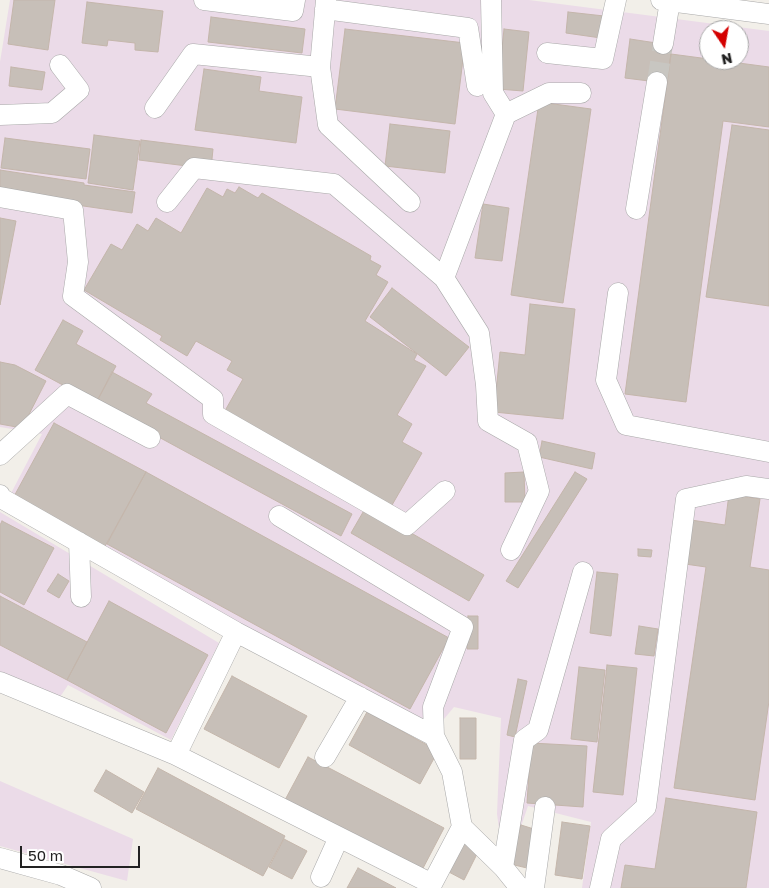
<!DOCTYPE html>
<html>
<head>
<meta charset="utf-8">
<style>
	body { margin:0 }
	#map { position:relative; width:769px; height:888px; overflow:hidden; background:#f2efe9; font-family:"Golos Text",sans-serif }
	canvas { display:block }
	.north { position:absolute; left:699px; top:20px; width:50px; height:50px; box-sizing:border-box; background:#fff; border:1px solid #a7a7a7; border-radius:50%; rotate:168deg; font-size:14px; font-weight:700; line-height:20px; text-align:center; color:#222 }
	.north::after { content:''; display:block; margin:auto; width:18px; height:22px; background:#d40000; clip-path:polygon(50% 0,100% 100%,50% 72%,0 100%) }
	.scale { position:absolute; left:20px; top:846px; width:120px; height:22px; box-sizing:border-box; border:2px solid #222; border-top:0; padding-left:6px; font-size:15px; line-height:18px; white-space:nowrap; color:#222; -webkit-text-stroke:4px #fff; paint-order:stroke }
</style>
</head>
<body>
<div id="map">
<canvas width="769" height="888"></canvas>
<div class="north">N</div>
<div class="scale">50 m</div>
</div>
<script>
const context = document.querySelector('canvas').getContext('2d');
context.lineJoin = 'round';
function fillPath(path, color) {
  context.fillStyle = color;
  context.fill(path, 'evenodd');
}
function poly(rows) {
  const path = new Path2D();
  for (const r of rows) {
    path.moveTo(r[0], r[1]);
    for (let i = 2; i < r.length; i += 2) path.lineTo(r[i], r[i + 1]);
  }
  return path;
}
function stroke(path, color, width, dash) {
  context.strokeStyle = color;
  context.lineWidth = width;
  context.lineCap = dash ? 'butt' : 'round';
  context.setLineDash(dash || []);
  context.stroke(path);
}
const industrial = poly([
	[10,0,529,0,769,31,769,888,582,888,591,822,528,806,515,844,501,843,497,814,501,718,454,707,434,731,8,499,42,434,0,427,0,62],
	[709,30,739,30,739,60,709,60],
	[0,512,219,643,171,740,68,685,58,700,0,675],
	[0,781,133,839,127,881,0,846]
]);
const building = poly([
	[14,0,55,0,48,50,8,44,14,0],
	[87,2,163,11,158,52,135,50,135,43,108,40,107,46,82,43,87,2],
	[568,12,604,16,601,38,566,33,568,12],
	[211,17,305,29,302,53,208,42,211,17],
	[345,29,465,43,455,124,335,109,345,29],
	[504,29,529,32,523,91,498,89,504,29],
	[630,39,663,44,671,54,665,93,657,82,625,78,630,39],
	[671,54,769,67,769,127,723,121,686,402,625,394,671,54],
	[11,67,45,72,42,90,9,86,11,67],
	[204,69,261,77,259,91,302,97,296,143,195,130,204,69],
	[539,102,591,109,563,303,511,295,539,102],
	[390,124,450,131,445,173,385,166,390,124],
	[732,125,769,130,769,306,706,297,732,125],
	[94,135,140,141,133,190,88,183,94,135],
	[5,138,90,149,86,179,1,168,5,138],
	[141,140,213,149,211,169,139,160,141,140],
	[0,170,84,183,84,185,135,192,132,213,0,194,0,170],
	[239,187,258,198,262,193,371,256,370,260,381,266,376,275,388,282,365,321,417,354,414,360,426,366,397,415,412,424,402,442,422,453,388,512,222,416,243,379,227,370,232,361,196,341,187,356,160,340,162,336,84,290,111,244,122,250,137,224,148,231,156,218,181,233,207,188,223,197,227,189,235,193,239,187],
	[483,204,509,208,502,261,475,258,483,204],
	[0,218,16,221,0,305,0,218],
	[392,288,469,347,446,376,370,317,392,288],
	[530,304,575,309,563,419,494,412,500,352,525,355,530,304],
	[63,320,83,331,76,344,116,366,96,403,35,370,63,320],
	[0,362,15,365,46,381,22,428,0,424,0,362],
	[112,372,152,394,146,403,352,514,341,536,96,403,112,372],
	[54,423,146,472,103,550,12,500,54,423],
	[542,441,595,453,592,469,539,457,542,441],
	[146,472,449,638,410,709,107,544,146,472],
	[524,472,525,502,505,502,505,473,524,472],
	[575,472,587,479,518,588,506,581,575,472],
	[729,494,760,499,750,567,769,570,769,701,755,800,674,788,706,567,685,564,691,520,725,525,729,494],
	[366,507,484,575,469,601,351,533,366,507],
	[2,521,54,548,24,605,0,592,0,525,2,521],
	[638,549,652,550,651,557,638,556,638,549],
	[597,572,618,574,611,636,590,633,597,572],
	[58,574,69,581,59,598,47,591,58,574],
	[0,596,87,642,67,680,0,645,0,596],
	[109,601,208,655,166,733,67,680,109,601],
	[468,616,478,616,478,649,467,649,468,616],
	[639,626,658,629,654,656,635,654,639,626],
	[607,665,637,668,623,795,593,792,607,665],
	[579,667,605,670,597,742,571,739,579,667],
	[232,676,307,716,279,768,204,729,232,676],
	[518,679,527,681,515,737,507,735,518,679],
	[367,712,438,751,420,784,349,745,367,712],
	[460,718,476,718,476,759,460,759,460,718],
	[531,743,587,746,583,807,527,803,531,743],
	[308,757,444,828,421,872,285,800,308,757],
	[158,768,285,836,263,876,136,809,158,768],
	[106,770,144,792,132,813,94,791,106,770],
	[666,798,757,812,746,888,621,888,625,865,655,869,666,798],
	[562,822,590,826,582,879,555,875,562,822],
	[521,825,537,830,527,868,510,864,521,825],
	[284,839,307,851,292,879,269,867,284,839],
	[462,842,479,850,464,880,447,871,462,842],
	[358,868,396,888,347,888,358,868]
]);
const minorTunnel = poly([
	[657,82,663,44]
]);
const minor = poly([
	[204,0,293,11,295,0],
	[326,0,320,67,328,125,410,202],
	[491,0,493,93,506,114],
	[661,0,769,14],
	[325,9,468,28,477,86],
	[663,44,670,1],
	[547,53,603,59,616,0],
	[155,108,193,54,320,67],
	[0,115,52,113,79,90,60,65],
	[0,197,73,210,78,262,73,296,213,399,213,414,407,525,445,491],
	[167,202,194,168,334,184,444,278,479,333,486,385,488,421,527,443,539,491,511,550],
	[636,209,657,82],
	[444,278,506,114,549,93,581,93],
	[618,293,606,380,626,425,769,452],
	[0,455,67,394,150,438],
	[0,495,1,498,236,632,434,736,452,772,462,827,503,867,520,888],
	[279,516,463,627,433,707,434,736],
	[79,542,81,597],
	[0,682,176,755,432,884,462,827],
	[176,755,236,632],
	[325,757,360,697],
	[0,858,61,875,91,888],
	[503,867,524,740,538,730,583,572],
	[321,877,339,837],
	[534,888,545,807],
	[600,888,611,839,646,807,686,499,746,486,769,489]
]);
fillPath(industrial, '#ebdbe8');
fillPath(building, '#c7bfb8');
stroke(building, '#c4b6ab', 1);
stroke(minorTunnel, '#c8c6c1', 20, [20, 10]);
stroke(minor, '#a9a9a9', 21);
stroke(minor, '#fff', 20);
</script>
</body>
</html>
